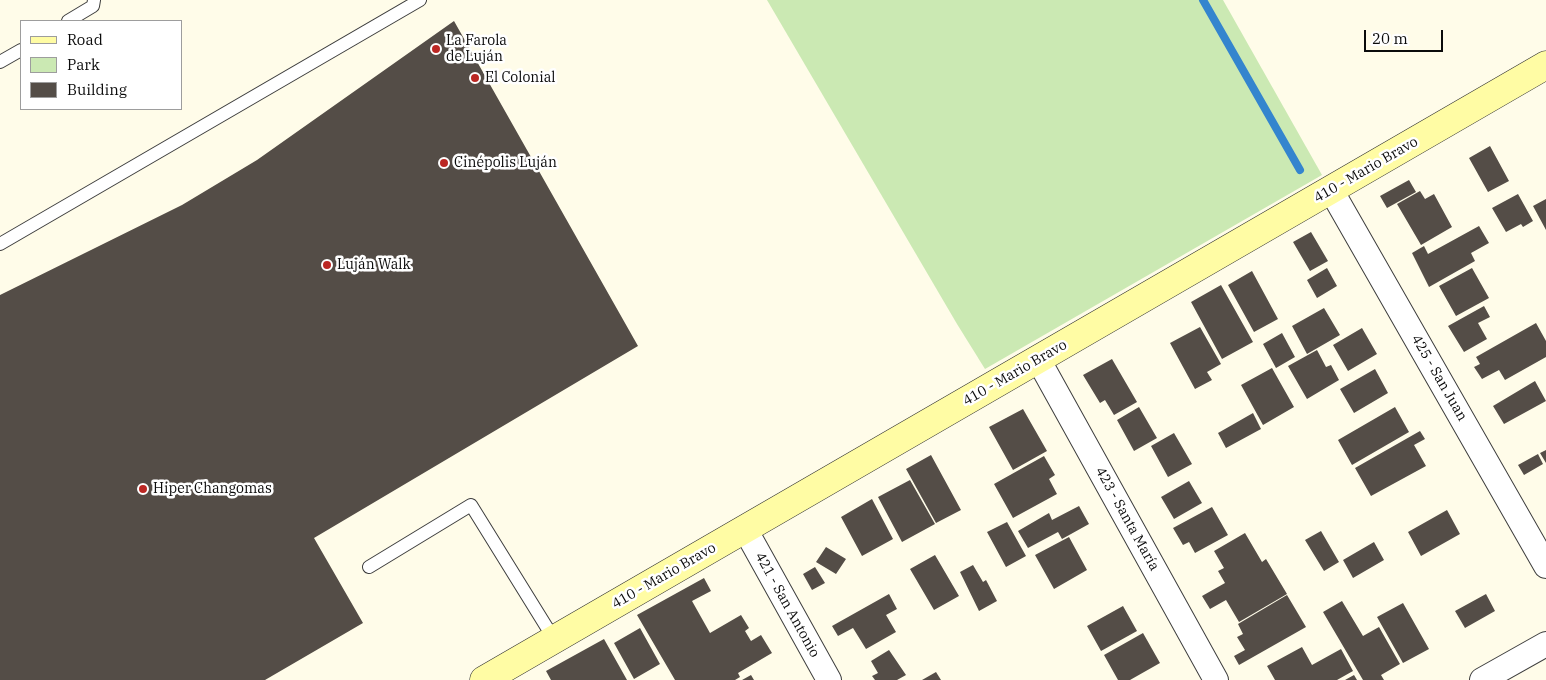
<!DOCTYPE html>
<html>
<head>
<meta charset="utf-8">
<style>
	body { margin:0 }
	#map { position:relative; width:1546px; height:680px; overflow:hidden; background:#fffce9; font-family:"IBM Plex Serif",serif }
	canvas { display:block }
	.legend { position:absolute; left:20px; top:20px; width:162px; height:90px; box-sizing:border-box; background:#fff; border:1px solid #9d9d9d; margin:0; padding:6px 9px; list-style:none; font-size:15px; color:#0b0b0b }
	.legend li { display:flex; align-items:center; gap:10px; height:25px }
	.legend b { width:25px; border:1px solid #9d9d9d }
	.scale { position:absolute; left:1364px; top:30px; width:79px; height:22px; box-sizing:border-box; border:2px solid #0b0b0b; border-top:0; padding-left:6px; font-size:15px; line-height:18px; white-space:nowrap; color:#0b0b0b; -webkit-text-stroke:4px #fff; paint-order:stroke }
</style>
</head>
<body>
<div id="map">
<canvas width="1546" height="680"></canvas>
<ul class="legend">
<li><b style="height:6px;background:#fffca4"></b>Road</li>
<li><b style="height:14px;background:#cbe9b3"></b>Park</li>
<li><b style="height:14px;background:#544d47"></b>Building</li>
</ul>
<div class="scale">20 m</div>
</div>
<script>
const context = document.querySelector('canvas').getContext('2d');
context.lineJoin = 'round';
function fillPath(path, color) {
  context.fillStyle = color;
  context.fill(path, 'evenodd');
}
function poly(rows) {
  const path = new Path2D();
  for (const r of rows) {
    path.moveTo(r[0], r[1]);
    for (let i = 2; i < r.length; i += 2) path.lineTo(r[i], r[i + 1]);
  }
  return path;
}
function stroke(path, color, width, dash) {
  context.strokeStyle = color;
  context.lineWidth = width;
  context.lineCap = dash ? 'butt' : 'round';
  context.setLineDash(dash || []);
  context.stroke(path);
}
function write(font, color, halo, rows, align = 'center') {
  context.font = font + ' "IBM Plex Serif",serif';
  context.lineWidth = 5;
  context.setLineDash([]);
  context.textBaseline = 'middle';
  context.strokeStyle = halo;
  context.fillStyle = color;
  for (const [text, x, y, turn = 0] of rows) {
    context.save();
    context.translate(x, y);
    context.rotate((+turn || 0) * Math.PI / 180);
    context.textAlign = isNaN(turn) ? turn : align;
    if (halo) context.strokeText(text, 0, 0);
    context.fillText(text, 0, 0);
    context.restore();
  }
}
const green = poly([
	[767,0,1223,0,1322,175,985,369,957,324]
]);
const stream = poly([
	[1203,0,1300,170]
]);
const building = poly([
	[454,21,638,346,314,538,363,623,265,680,0,680,0,295,182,205,257,160],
	[1490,146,1509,181,1488,192,1469,158],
	[1409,180,1416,192,1387,208,1380,196],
	[1420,191,1425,199,1434,194,1452,227,1421,245,1397,204],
	[1518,194,1533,221,1523,227,1521,224,1506,232,1492,208],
	[1546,199,1546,230,1533,206],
	[1479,226,1489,243,1471,253,1475,261,1429,287,1412,253,1424,246,1428,254],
	[1311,232,1328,261,1310,271,1293,242],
	[1327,268,1337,286,1317,298,1307,280],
	[1472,268,1489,298,1456,316,1439,286],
	[1252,271,1278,319,1254,332,1228,285],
	[1221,285,1253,342,1222,359,1191,302],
	[1484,306,1490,317,1478,323,1487,339,1464,352,1448,326],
	[1324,308,1340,335,1307,354,1292,326],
	[1536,323,1546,341,1546,357,1505,380,1499,370,1482,379,1474,367,1480,364,1476,357],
	[1200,327,1221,364,1207,372,1212,380,1195,389,1170,343],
	[1362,328,1377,354,1348,371,1333,345],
	[1282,333,1295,357,1276,368,1263,344],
	[1317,350,1326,367,1331,365,1339,380,1307,399,1288,366],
	[1112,359,1137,402,1114,415,1105,400,1100,403,1083,375],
	[1272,368,1294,407,1263,425,1241,385],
	[1375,369,1388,393,1354,413,1340,389],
	[1535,381,1546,401,1504,424,1493,406],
	[1139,407,1157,438,1134,451,1117,420],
	[1395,407,1409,432,1352,465,1338,440],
	[1023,409,1047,451,1013,470,989,427],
	[1253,413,1261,429,1226,448,1218,433],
	[1420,431,1425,439,1414,445,1426,466,1371,496,1355,468],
	[1174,433,1192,464,1168,477,1151,446],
	[1546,450,1546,463,1540,453],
	[1538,454,1543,464,1524,475,1518,465],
	[931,455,961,510,936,523,906,469],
	[1044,456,1055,475,1049,479,1057,494,1013,518,994,484],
	[910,480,935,524,902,542,878,497],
	[1189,481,1202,503,1174,519,1161,497],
	[872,499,893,539,862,556,841,517],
	[1079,506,1089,524,1062,539,1058,532,1028,548,1018,531,1049,513,1052,520],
	[1212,507,1228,535,1195,553,1189,542,1183,545,1173,528],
	[1447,510,1460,534,1421,556,1408,532],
	[1007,522,1026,556,1006,567,987,532],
	[1321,531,1339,562,1324,571,1305,540],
	[1245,533,1262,562,1266,559,1287,594,1239,622,1226,600,1210,609,1202,596,1225,583,1218,571,1224,568,1214,551],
	[1069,537,1087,570,1054,589,1035,555],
	[1374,542,1384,560,1353,578,1343,560],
	[826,547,846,559,836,574,816,562],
	[935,555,959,596,934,610,910,569],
	[973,565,983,582,986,580,997,601,979,611,960,572],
	[815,567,825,583,812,590,803,574],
	[704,578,711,591,692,601,710,633,741,615,749,628,745,631,751,641,761,635,772,653,738,673,740,677,735,680,675,680,637,615],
	[889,594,897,609,886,615,896,632,866,649,853,628,838,636,832,626],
	[1486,594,1495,611,1465,628,1455,611],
	[1287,595,1306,627,1239,665,1234,656,1245,650,1237,637,1243,634,1238,624],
	[1342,601,1363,636,1379,627,1400,664,1381,675,1384,680,1363,680,1323,612],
	[1403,603,1429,649,1403,663,1377,617],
	[1123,606,1137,631,1101,651,1087,626],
	[640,628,660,664,634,679,614,643],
	[1143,633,1160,663,1130,680,1118,680,1104,655],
	[604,639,627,680,551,680,546,671],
	[1302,647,1312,665,1341,649,1353,671,1337,680,1275,680,1267,666],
	[889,650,906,675,897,680,875,680,872,676,878,673,871,661],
	[936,672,941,680,922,680],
	[751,675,754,680,742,680],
	[1354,675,1357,680,1345,680]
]);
const lane = poly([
	[68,21,93,6,94,0],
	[0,62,21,50],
	[0,244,420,0],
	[369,567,471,505,554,639]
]);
const street = poly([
	[1331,190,1546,566],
	[1038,359,1216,680],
	[745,529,829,680],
	[1482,680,1546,644]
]);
const secondary = poly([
	[484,680,1546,65]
]);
const markers = [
	[436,49,5,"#bb2723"],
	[475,78,5,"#bb2723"],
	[444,163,5,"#bb2723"],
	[327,265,5,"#bb2723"],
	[143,489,5,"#bb2723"]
];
const poiNames = [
	["La Farola",446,41],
	["de Luján",446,57],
	["El Colonial",485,78],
	["Cinépolis Luján",454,163],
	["Luján Walk",337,265],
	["Hiper Changomas",153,489]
];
const streetNames = [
	["410 - Mario Bravo",1366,170,-30],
	["410 - Mario Bravo",1015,373,-30],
	["425 - San Juan",1439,378,60],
	["423 - Santa María",1127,519,61],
	["410 - Mario Bravo",664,576,-30],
	["421 - San Antonio",787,605,61]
];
fillPath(green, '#cbe9b3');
stroke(stream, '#3485ce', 8);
fillPath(building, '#544d47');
stroke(lane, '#3e3e3e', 14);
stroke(street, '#3e3e3e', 26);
stroke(secondary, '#2d2d2d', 29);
stroke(lane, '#fff', 12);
stroke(street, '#fff', 24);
stroke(secondary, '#fffca4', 28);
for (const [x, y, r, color] of markers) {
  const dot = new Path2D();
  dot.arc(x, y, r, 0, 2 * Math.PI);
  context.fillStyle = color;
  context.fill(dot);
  stroke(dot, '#fff', 2);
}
write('14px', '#0b0b0b', '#fff', poiNames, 'left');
write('14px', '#0b0b0b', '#fff', streetNames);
</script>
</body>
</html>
